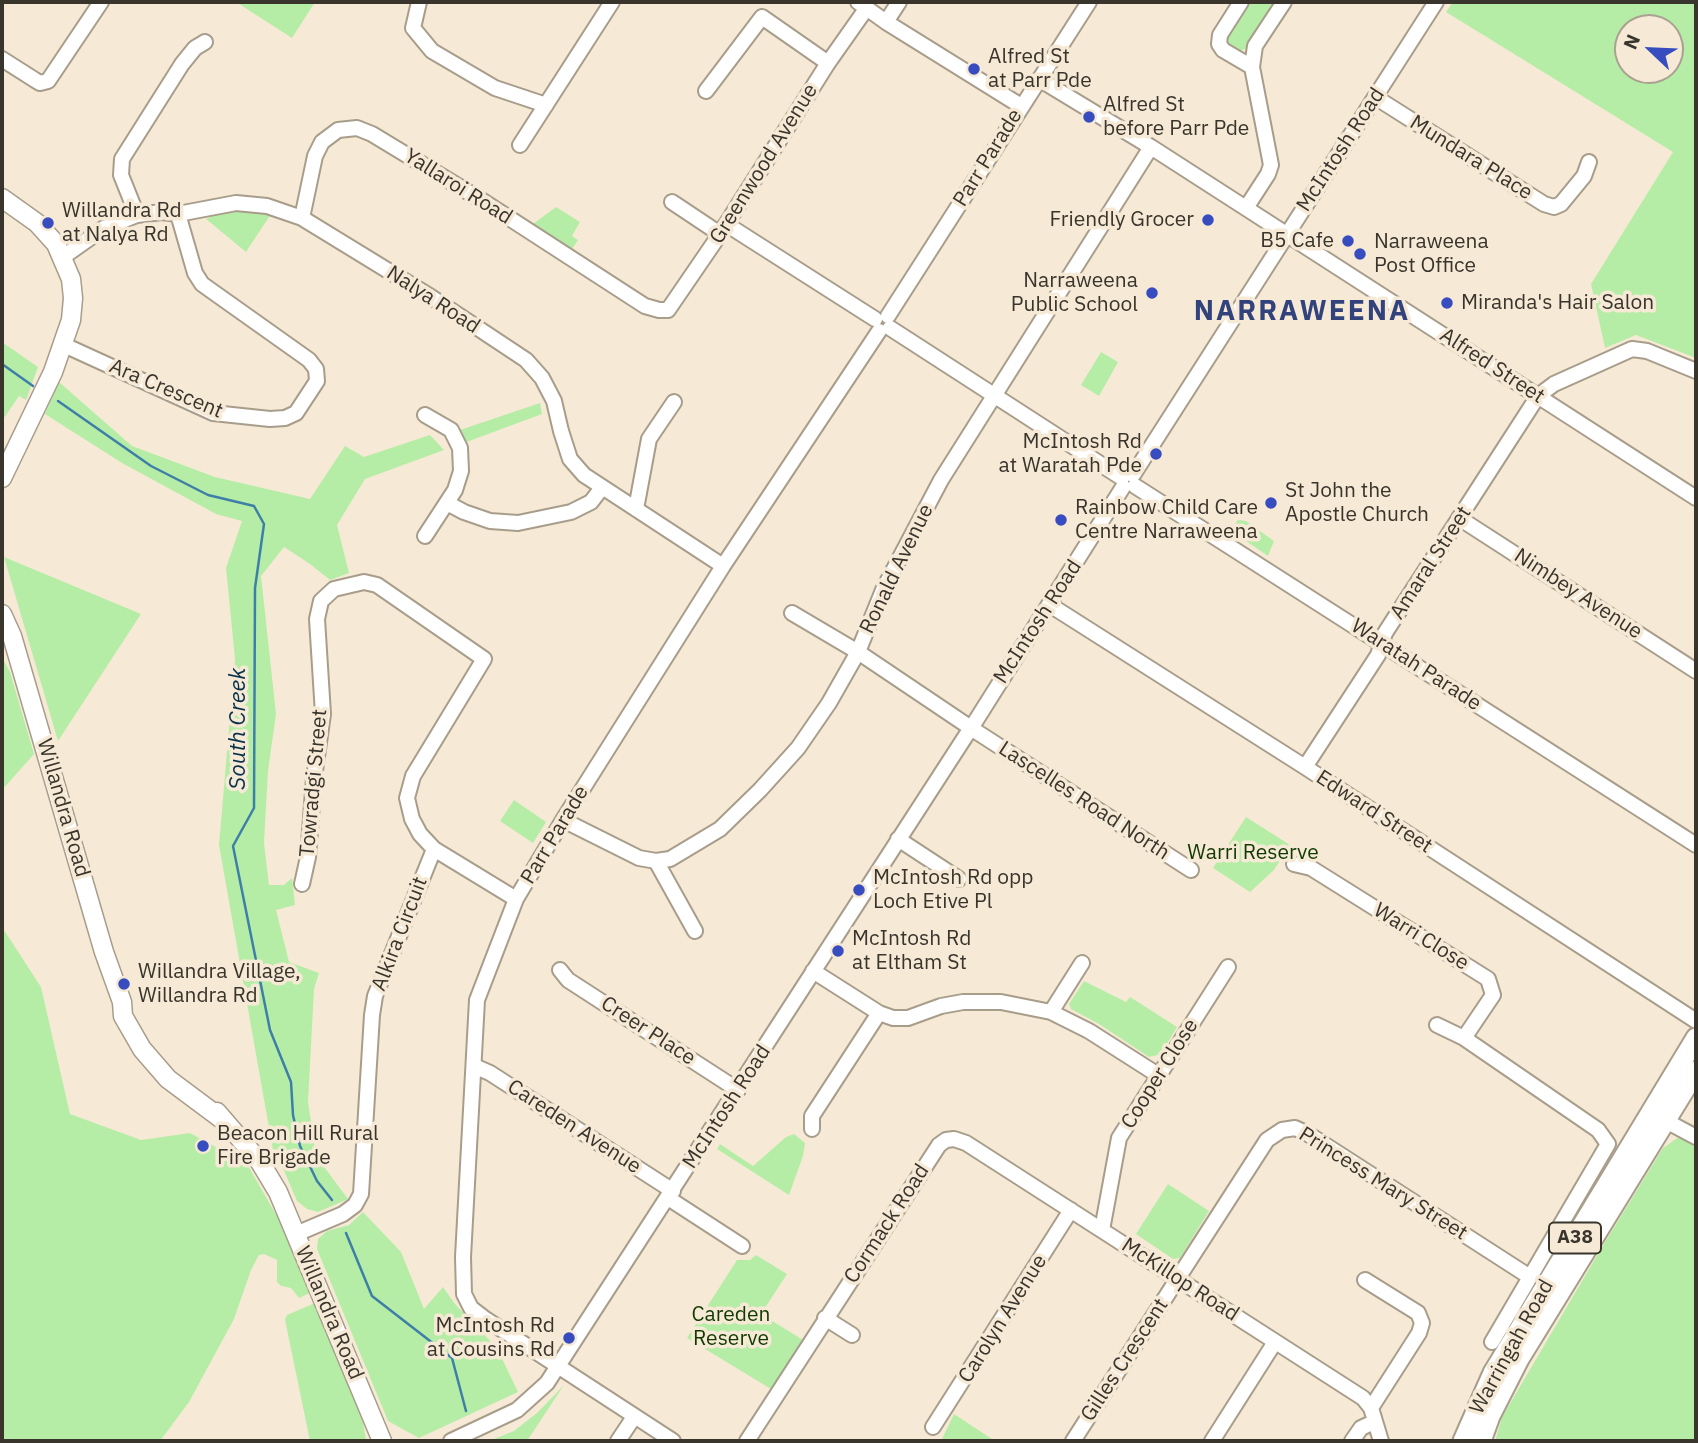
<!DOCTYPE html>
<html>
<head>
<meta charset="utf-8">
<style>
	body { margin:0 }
	#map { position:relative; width:1698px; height:1443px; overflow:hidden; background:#f6ead6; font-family:"IBM Plex Sans",sans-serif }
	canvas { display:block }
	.frame { position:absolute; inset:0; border:4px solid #39342c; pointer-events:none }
	.north { position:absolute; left:1614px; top:14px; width:70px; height:70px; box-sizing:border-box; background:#f6ead6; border:2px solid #aaa192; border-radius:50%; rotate:293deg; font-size:19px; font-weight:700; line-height:28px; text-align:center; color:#39342c }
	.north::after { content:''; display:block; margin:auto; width:24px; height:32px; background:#374dbf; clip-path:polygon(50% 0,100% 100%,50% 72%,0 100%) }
</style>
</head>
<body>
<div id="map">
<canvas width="1698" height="1443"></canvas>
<div class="frame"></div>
<div class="north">N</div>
</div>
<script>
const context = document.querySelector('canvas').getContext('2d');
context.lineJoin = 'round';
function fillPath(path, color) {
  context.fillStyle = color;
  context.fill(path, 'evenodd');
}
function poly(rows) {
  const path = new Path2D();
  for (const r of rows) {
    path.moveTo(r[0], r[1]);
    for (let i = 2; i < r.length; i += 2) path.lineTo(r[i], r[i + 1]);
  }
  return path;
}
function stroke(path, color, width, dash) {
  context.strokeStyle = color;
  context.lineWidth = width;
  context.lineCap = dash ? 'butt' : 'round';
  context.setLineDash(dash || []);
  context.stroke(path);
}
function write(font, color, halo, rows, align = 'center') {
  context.font = font + ' "IBM Plex Sans",sans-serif';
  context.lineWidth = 7;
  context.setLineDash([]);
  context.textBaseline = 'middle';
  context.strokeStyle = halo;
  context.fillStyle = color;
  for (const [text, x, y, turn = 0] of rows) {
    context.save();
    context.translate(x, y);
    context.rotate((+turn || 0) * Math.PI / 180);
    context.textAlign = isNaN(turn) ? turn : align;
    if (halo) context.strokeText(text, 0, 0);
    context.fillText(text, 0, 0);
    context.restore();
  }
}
const green = poly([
	[236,2,315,2,292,38],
	[1249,2,1277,2,1246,49,1238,51,1232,50,1228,43,1227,35],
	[1453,2,1696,2,1696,358,1636,335,1605,348,1591,284,1673,152,1446,12],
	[1628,28,1670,28,1670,70,1628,70],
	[556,207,580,222,572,236,578,240,572,249,533,224],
	[250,209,271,214,246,252,206,219,221,212],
	[2,342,38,367,26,400,19,396,2,421],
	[1101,352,1118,362,1099,396,1081,385],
	[59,382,132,446,215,477,310,499,345,446,364,457,430,435,444,450,365,479,337,525,349,573,330,580,310,564,284,547,261,576,276,714,268,771,264,843,269,885,284,885,292,878,295,905,276,910,289,962,319,973,314,989,308,1102,316,1156,348,1199,318,1212,307,1209,297,1201,282,1166,274,1156,219,845,235,659,226,568,242,521,216,514,122,463,45,414],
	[540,403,542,414,464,443,460,430],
	[1238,520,1246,521,1274,541,1268,556,1230,530],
	[4,557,141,614,58,741],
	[2,657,10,672,34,754,2,790],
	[514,800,546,822,533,843,500,821],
	[1246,817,1290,845,1274,870,1250,892,1213,868],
	[2,927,41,987,70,1114,141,1140,190,1133,247,1164,286,1232,310,1293,299,1298,291,1288,281,1286,277,1282,277,1260,264,1254,259,1255,251,1270,234,1319,189,1402,160,1441,2,1441],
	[1084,981,1126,1002,1130,997,1177,1027,1161,1054,1149,1057,1099,1024,1071,1009,1069,1004],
	[794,1134,805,1143,803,1156,789,1195,717,1149,720,1144,753,1166,786,1137],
	[1680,1136,1696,1146,1696,1441,1495,1441,1502,1417,1605,1242,1663,1148],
	[1168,1184,1209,1211,1180,1258,1173,1259,1136,1234],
	[363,1212,401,1252,424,1309,443,1287,455,1304,497,1348,518,1392,419,1438,388,1421,317,1249,318,1239,327,1231,349,1225],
	[756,1255,787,1274,761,1314,803,1340,771,1389,687,1338,737,1260,750,1260],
	[315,1303,363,1421,366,1441,310,1441,285,1320,287,1315],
	[564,1385,527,1441,489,1441,514,1431,537,1413],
	[954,1414,995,1441,941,1441]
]);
const stream = poly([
	[2,364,33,386],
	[58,401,151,466,208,495,254,506,264,524,255,588,254,808,233,846,270,1030,291,1082,293,1115,300,1146,317,1181,332,1200],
	[346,1233,372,1296,452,1358,466,1411]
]);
const minor = poly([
	[419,2,413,28,432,51,495,88,546,105],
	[858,2,886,22,1021,106],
	[1241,2,1220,35,1219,44,1223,50,1252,67,1271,165,1268,174,1246,208],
	[886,22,899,2],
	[2,59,35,80,40,83,48,81,101,2],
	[1252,67,1255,46,1284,2],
	[1039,79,1151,147,1696,498],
	[706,91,762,17,828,63],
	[1375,97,1544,204,1554,207,1561,204,1584,176,1589,162],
	[520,145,612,2],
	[672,202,720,234],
	[137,215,121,175,122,159,182,64,195,48,205,42],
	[302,218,315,156,322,142,338,130,357,128,372,134,486,203,645,306,659,310,668,310,720,234,828,63,866,9],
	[726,224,875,319],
	[63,257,104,228,137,215,162,212,178,214,236,203,267,206,302,218,431,297,526,360,542,378,554,401,561,431,570,459,584,475,723,566],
	[888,316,1089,2],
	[890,328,1122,478],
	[64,345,213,413,270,419,285,418,296,413,317,381,316,369,309,360,202,284,195,273,178,214],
	[425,415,451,430,460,448,461,471,455,490,425,536],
	[1133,475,1436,2],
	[1135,486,1696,845],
	[447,503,464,512,490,521,518,523,571,512,591,502,601,489],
	[636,509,649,439,674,402],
	[1459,518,1696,671],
	[1050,605,1305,767,1696,1021],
	[792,613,858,652,965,724],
	[975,722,1123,487],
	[977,732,1191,870],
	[1305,767,1378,655,1385,633,1538,396,1554,384,1632,349,1647,351,1696,371],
	[563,820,639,858,656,861,670,859,720,829,760,790,798,748,829,703,858,652,883,590,941,480,1151,147],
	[898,839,959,879],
	[656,861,695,931],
	[1294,864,1311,868,1488,979,1493,995,1464,1038],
	[302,884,308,857,314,778,323,714,317,619,321,601,334,589,364,582,377,585,484,659,413,776,407,798,412,819,420,834,434,849,516,899],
	[560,970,568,980,738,1090],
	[813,971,879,1013,893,1018,908,1018,941,1006,963,1002,1001,1002,1051,1012,1089,1031,1158,1075],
	[1051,1012,1082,963],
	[1437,1025,1464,1038,1598,1130,1608,1144,1492,1342],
	[474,1066,490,1073,673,1191],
	[1666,1121,1696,1137],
	[812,1129,812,1116,879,1013],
	[668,1198,742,1246],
	[1102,1230,1119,1138,1228,967],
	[296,1234,343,1214,355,1205,361,1194,372,1015,375,996,434,849],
	[1365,1280,1418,1313,1422,1323,1419,1333,1371,1408],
	[825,1318,852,1335],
	[933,1427,1071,1210],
	[451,1441,517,1410,547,1383,967,734],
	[618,1441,634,1417],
	[673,1441,484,1318,471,1308,464,1294,463,1257,477,1000,516,899,563,820,723,566,879,331],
	[747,1441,939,1145,946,1140,954,1139,966,1143,1363,1398,1371,1408,1381,1441],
	[1073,1441,1267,1140,1282,1130,1295,1128,1308,1134,1530,1277],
	[1212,1441,1275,1342],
	[1352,1441,1361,1428,1374,1422]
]);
const major = poly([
	[2,198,37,223,56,244,71,279,73,298,71,320,53,372,2,478],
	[2,614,12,636,104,952,122,1002,123,1016,142,1049,168,1079,223,1120],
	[217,1112,260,1162,278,1192,382,1441]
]);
const highway = poly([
	[1463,1441,1493,1373,1696,1038],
	[1481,1441,1490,1416,1519,1359,1696,1071]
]);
const markers = [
	[974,69,7,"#374dbf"],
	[1089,117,7,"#374dbf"],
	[1208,220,7,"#374dbf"],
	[48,223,7,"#374dbf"],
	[1348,241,7,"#374dbf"],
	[1360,254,7,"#374dbf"],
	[1152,293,7,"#374dbf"],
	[1447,303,7,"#374dbf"],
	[1156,454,7,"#374dbf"],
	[1271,503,7,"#374dbf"],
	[1061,520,7,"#374dbf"],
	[859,890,7,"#374dbf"],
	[838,951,7,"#374dbf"],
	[124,984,7,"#374dbf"],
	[203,1146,7,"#374dbf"],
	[569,1338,7,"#374dbf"]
];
const shields = [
	[1575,1238,52]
];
const shieldNames = [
	["A38",1575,1238]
];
const poiNames = [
	["Alfred St",988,57],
	["at Parr Pde",988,81],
	["Alfred St",1103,105],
	["before Parr Pde",1103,129],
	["Willandra Rd",62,211],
	["at Nalya Rd",62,235],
	["Friendly Grocer",1194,220,"right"],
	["B5 Cafe",1334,241,"right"],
	["Narraweena",1374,242],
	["Post Office",1374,266],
	["Narraweena",1138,281,"right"],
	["Public School",1138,305,"right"],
	["Miranda's Hair Salon",1461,303],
	["McIntosh Rd",1142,442,"right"],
	["at Waratah Pde",1142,466,"right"],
	["St John the",1285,491],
	["Apostle Church",1285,515],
	["Rainbow Child Care",1075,508],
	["Centre Narraweena",1075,532],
	["McIntosh Rd opp",873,878],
	["Loch Etive Pl",873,902],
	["McIntosh Rd",852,939],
	["at Eltham St",852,963],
	["Willandra Village,",138,972],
	["Willandra Rd",138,996],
	["Beacon Hill Rural",217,1134],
	["Fire Brigade",217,1158],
	["McIntosh Rd",555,1326,"right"],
	["at Cousins Rd",555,1350,"right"]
];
const streetNames = [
	["McIntosh Road",1341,150,-57],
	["Parr Parade",988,158,-58],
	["Mundara Place",1471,158,32],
	["Greenwood Avenue",764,164,-58],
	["Yallaroi Road",458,187,32],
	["Nalya Road",433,300,33],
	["Alfred Street",1492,366,33],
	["Ara Crescent",166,389,23],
	["Amaral Street",1431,563,-57],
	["Ronald Avenue",897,569,-64],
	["Nimbey Avenue",1578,594,33],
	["McIntosh Road",1038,622,-57],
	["Waratah Parade",1416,665,33],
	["Towradgi Street",314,783,-85],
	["Lascelles Road North",1084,801,33],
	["Willandra Road",63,808,74],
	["Edward Street",1374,812,33],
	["Parr Parade",555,835,-59],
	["Alkira Circuit",400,934,-69],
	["Warri Close",1421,937,32],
	["Creer Place",648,1031,33],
	["Cooper Close",1160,1074,-58],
	["McIntosh Road",727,1107,-57],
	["Careden Avenue",574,1127,33],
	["Princess Mary Street",1383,1184,32],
	["Cormack Road",887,1224,-57],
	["McKillop Road",1180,1280,33],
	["Willandra Road",329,1313,67],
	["Carolyn Avenue",1003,1319,-58],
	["Warringah Road",1512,1347,-61],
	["Gilles Crescent",1125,1360,-57]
];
const parkNames = [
	["Warri Reserve",1253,853],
	["Careden",731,1315],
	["Reserve",731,1339]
];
const waterNames = [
	["South Creek",238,729,-90]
];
const districtNames = [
	["NARRAWEENA",1302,312]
];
fillPath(green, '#b6eda6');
stroke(stream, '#3e7fa8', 2.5);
stroke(minor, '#a89d8b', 18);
stroke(major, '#a89d8b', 21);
stroke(highway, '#a89d8b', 23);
stroke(minor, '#fff', 14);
stroke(major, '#fff', 18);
stroke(highway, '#fff', 19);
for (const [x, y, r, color] of markers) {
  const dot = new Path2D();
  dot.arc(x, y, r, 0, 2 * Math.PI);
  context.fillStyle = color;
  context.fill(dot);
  stroke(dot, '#f6ead6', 2.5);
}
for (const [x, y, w] of shields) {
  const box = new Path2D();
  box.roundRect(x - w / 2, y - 15.5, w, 31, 5);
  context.fillStyle = '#f6ead6';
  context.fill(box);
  stroke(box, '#39342c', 2);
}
write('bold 19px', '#39342c', null, shieldNames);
write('21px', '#39342c', '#f6ead6', poiNames, 'left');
write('21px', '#39342c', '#f6ead6', streetNames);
write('21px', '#113a02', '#f6ead6', parkNames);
write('italic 23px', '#08314b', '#f6ead6', waterNames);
context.letterSpacing = '2px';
write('bold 28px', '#32427c', '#f6ead6', districtNames);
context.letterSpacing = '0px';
</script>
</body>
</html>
